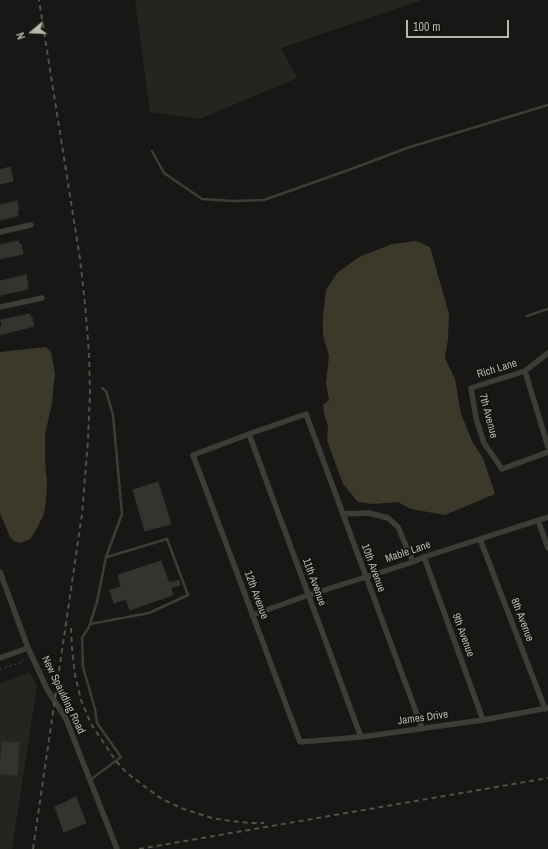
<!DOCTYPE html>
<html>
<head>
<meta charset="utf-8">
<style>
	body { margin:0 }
	#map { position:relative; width:548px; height:849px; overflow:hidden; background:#171815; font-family:"Archivo Narrow",sans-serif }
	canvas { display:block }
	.north { position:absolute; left:12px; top:12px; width:40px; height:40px; -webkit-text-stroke:3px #121310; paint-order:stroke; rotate:251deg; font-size:11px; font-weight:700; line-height:16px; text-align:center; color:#b7b8a7 }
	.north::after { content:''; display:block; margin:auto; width:14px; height:18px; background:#b7b8a7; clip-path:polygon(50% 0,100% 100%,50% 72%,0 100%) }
	.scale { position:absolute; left:406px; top:20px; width:103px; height:18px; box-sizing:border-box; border:2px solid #b7b8a7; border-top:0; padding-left:5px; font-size:12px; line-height:14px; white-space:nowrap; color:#b7b8a7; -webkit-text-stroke:3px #121310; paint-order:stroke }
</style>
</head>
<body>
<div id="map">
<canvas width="548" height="849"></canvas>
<div class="north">N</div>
<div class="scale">100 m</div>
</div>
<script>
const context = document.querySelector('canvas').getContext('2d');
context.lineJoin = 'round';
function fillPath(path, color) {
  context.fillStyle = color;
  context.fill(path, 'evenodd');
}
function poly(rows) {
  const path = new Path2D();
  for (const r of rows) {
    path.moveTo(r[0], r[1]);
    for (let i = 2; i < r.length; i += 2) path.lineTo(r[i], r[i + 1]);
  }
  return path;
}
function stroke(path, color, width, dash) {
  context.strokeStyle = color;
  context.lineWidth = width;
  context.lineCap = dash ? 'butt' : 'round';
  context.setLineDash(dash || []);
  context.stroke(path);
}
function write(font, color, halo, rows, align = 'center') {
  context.font = font + ' "Archivo Narrow",sans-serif';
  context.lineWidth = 3.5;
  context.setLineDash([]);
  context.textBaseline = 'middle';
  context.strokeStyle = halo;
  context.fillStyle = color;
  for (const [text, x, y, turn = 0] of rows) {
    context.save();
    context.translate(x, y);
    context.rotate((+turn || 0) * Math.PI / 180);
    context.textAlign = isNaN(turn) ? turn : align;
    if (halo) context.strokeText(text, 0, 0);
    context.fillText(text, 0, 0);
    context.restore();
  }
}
const built = poly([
	[135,0,422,0,281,48,297,78,200,119,150,112],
	[30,672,37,686,12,849,0,849,0,683]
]);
const water = poly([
	[416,241,430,247,449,314,448,339,445,358,455,379,461,414,473,443,483,458,495,494,445,515,411,509,398,502,373,504,358,502,343,484,336,465,327,440,328,426,324,413,323,405,329,400,326,383,329,356,323,335,323,317,326,290,337,273,359,257,392,244],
	[46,347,51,352,55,373,52,403,45,434,45,462,47,482,46,501,44,514,35,532,30,539,21,543,14,541,10,537,0,513,0,352]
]);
const building = poly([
	[10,167,13,181,0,184,0,170,10,167],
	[17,201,19,210,17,210,18,216,0,220,0,205,17,201],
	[18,241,19,244,21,244,23,254,0,259,0,245,18,241],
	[26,275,28,285,27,285,28,289,0,295,0,281,26,275],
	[30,314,30,317,32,317,34,326,0,335,0,327,2,326,1,320,30,314],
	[158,482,171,524,145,531,133,490,158,482],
	[161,561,169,583,179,580,180,585,171,588,173,595,130,610,126,599,114,603,110,590,121,587,118,575,161,561],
	[2,742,19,743,17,775,0,774,2,742],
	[76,797,86,823,64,832,55,807,76,797]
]);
const path = poly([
	[0,669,23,662,22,657]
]);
const lane = poly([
	[152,151,164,173,202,199,233,201,264,200,354,168,407,148,548,105],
	[527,316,548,309],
	[90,624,149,613,188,595,167,539,107,557],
	[90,780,121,757,97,723,95,709,83,667,82,638,89,627,97,602,106,557,122,514,113,415,106,391,102,388]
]);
const street = poly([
	[0,232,31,225],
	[0,307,42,298],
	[548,353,525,371,471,388,476,418,484,443,502,469,548,452],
	[525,371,548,447],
	[249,434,361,737],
	[343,514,369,513,388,518,398,527,413,562],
	[538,520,548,548],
	[480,539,545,709],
	[424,557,483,720],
	[0,572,28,648,42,678,47,689,66,719,117,849],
	[252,615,309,595,413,562,424,557,548,517],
	[0,658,28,648],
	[422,728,306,414,249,434,193,455,300,742,361,737,483,720,548,708]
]);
const rail = poly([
	[71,628,72,648,75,675,81,700,91,724,116,761,127,773,148,789,162,799,181,808,196,813,212,818,231,821,250,823,264,823],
	[33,849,82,514,88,440,90,392,89,353,85,304,80,259,39,0],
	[139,849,548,778]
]);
const streetNames = [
	["Rich Lane",497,369,-17],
	["7th Avenue",488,416,75],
	["Mable Lane",408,552,-19],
	["10th Avenue",373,568,70],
	["11th Avenue",314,582,70],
	["12th Avenue",256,595,70],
	["8th Avenue",522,620,69],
	["9th Avenue",463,635,70],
	["New Spaulding Road",63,695,64],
	["James Drive",423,718,-8]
];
fillPath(built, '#232521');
fillPath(water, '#3c392b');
fillPath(building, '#323430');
stroke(building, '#32342f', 1);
stroke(path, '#43443c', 1, [2, 3]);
stroke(lane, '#3b3d36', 2.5);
stroke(street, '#3b3d36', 5.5);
stroke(rail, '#515249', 2, [5, 4]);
write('11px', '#b7b8a7', '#121310', streetNames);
</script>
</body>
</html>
